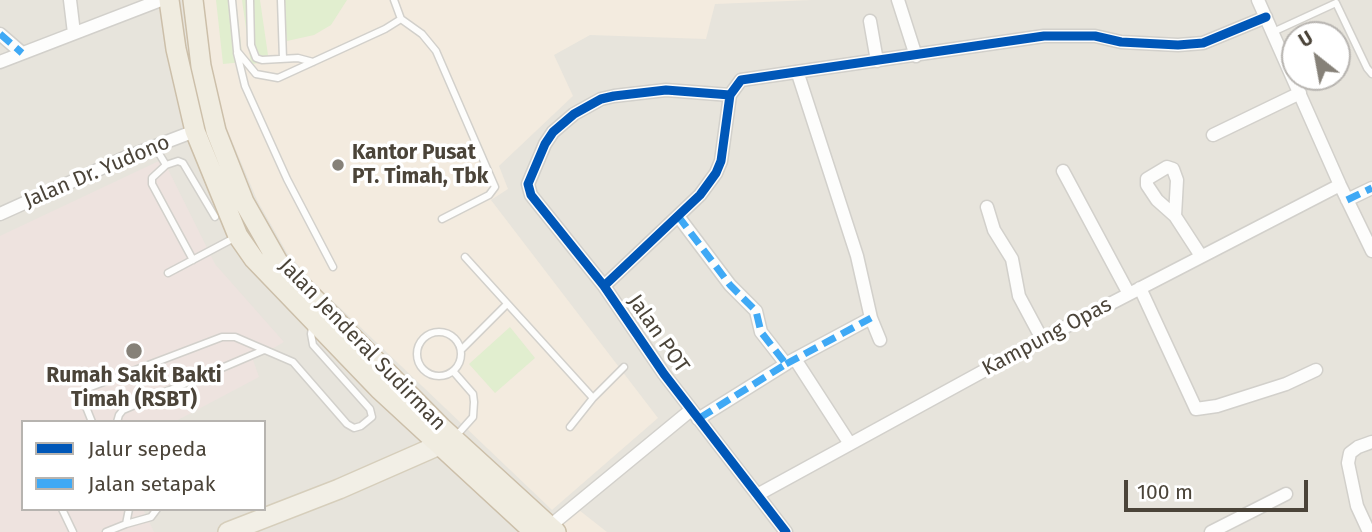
<!DOCTYPE html>
<html>
<head>
<meta charset="utf-8">
<style>
	body { margin:0 }
	#map { position:relative; width:1372px; height:532px; overflow:hidden; background:#f4f2ee; font-family:"Fira Sans",sans-serif }
	canvas { display:block }
	.legend { position:absolute; left:21px; top:420px; width:245px; height:91px; box-sizing:border-box; background:#fff; border:2px solid #b7b4b0; margin:0; padding:9px 12px; list-style:none; font-size:21px; color:#4b4439 }
	.legend li { display:flex; align-items:center; gap:14px; height:35px }
	.legend b { width:35px; border:2px solid #b7b4b0 }
	.north { position:absolute; left:1281px; top:21px; width:70px; height:70px; box-sizing:border-box; background:#fff; border:2px solid #b7b4b0; border-radius:50%; rotate:329deg; font-size:19px; font-weight:700; line-height:28px; text-align:center; color:#4b4439 }
	.north::after { content:''; display:block; margin:auto; width:24px; height:32px; background:#868178; clip-path:polygon(50% 0,100% 100%,50% 72%,0 100%) }
	.scale { position:absolute; left:1124px; top:480px; width:184px; height:32px; box-sizing:border-box; border:4px solid #4b4439; border-top:0; padding-left:9px; font-size:21px; line-height:24px; white-space:nowrap; color:#4b4439; -webkit-text-stroke:5px #fff; paint-order:stroke }
</style>
</head>
<body>
<div id="map">
<canvas width="1372" height="532"></canvas>
<ul class="legend">
<li><b style="height:9px;background:#0057b8"></b>Jalur sepeda</li>
<li><b style="height:9px;background:#3fa9f5"></b>Jalan setapak</li>
</ul>
<div class="north">U</div>
<div class="scale">100 m</div>
</div>
<script>
const context = document.querySelector('canvas').getContext('2d');
context.lineJoin = 'round';
function fillPath(path, color) {
  context.fillStyle = color;
  context.fill(path, 'evenodd');
}
function poly(rows) {
  const path = new Path2D();
  for (const r of rows) {
    if (r.length === 3) {
      path.moveTo(r[0] + r[2], r[1]);
      path.arc(r[0], r[1], r[2], 0, 2 * Math.PI);
      continue;
    }
    path.moveTo(r[0], r[1]);
    for (let i = 2; i < r.length; i += 2) path.lineTo(r[i], r[i + 1]);
  }
  return path;
}
function stroke(path, color, width, dash) {
  context.strokeStyle = color;
  context.lineWidth = width;
  context.lineCap = dash ? 'butt' : 'round';
  context.setLineDash(dash || []);
  context.stroke(path);
}
function write(font, color, halo, rows, align = 'center') {
  context.font = font + ' "Fira Sans",sans-serif';
  context.lineWidth = 7;
  context.setLineDash([]);
  context.textBaseline = 'middle';
  context.strokeStyle = halo;
  context.fillStyle = color;
  for (const [text, x, y, turn = 0] of rows) {
    context.save();
    context.translate(x, y);
    context.rotate((+turn || 0) * Math.PI / 180);
    context.textAlign = isNaN(turn) ? turn : align;
    if (halo) context.strokeText(text, 0, 0);
    context.fillText(text, 0, 0);
    context.restore();
  }
}
const residential = poly([
	[0,0,1372,0,1372,532,0,532],
	[1295,35,1337,35,1337,77,1295,77],
	[23,422,264,422,264,509,23,509]
]);
const commercial = poly([
	[202,0,812,0,715,4,706,39,590,35,554,55,573,96,499,166,508,189,491,200,658,418,552,510,313,282,287,253,257,200,227,129,210,70],
	[579,510,607,532,550,532]
]);
const medical = poly([
	[163,159,215,264,284,342,253,360,259,377,174,422,23,422,23,509,143,509,154,532,0,532,0,236]
]);
const green = poly([
	[216,0,236,0,243,62,223,64],
	[242,0,260,0,269,62,251,64],
	[282,0,347,0,331,25,314,35,287,41],
	[510,327,535,358,495,393,469,364]
]);
const service = poly([
	[232,0,237,51,256,74,278,78,385,29,401,19,394,0],
	[250,0,251,45,256,58,262,60,298,58,313,62],
	[281,0,283,59],
	[401,19,422,34,436,51,495,187,489,195,442,219],
	[1273,32,1336,3,1367,68,1372,74],
	[237,53,245,86,287,179,333,267],
	[155,147,166,165],
	[465,257,593,398],
	[193,260,152,184,152,178,166,165,178,161,183,163,215,217],
	[168,273,236,237],
	[439,354,22],
	[461,350,507,304],
	[453,371,473,394,474,402,473,417,456,436],
	[92,422,84,402,84,394,88,388,222,337,235,337,293,362,347,424,354,428,361,426,372,417,370,409,313,345,311,334,312,327],
	[117,422,119,415,123,410,264,350],
	[570,427,593,398,624,367],
	[62,509,73,532],
	[126,524,129,509],
	[106,532,126,524,151,517,157,509]
]);
const minor = poly([
	[70,0,74,33],
	[898,0,916,56],
	[1258,0,1340,185,1372,251],
	[870,21,877,61],
	[0,34,22,53],
	[0,62,161,0],
	[798,74,857,256,871,318,880,340],
	[730,95,666,90,614,96,601,99,574,114,553,132,545,144,528,184,531,195,604,286,664,374,786,532],
	[1213,135,1300,93],
	[1063,171,1129,294],
	[1347,200,1372,188],
	[987,207,994,230,1012,259,1019,296,1042,339],
	[0,214,124,158,195,131],
	[678,216,730,285,756,311,761,332,786,364,698,419],
	[1175,216,1177,180,1173,169,1167,167,1147,179,1147,185,1157,200,1175,216,1201,256],
	[604,286,700,195,716,173,721,161,730,95,741,80,1044,36,1095,36,1121,42,1178,45,1203,43,1266,17],
	[1140,288,1196,409,1217,406,1286,384,1316,370],
	[795,359,850,444],
	[789,362,871,318],
	[757,495,1042,339,1340,185],
	[550,526,691,410],
	[1211,532,1286,494],
	[1369,532,1357,506,1348,463,1350,453,1358,447,1372,442]
]);
const primary = poly([
	[228,532,339,489,453,439]
]);
const trunk = poly([
	[169,0,176,49,195,131,238,236,254,259,379,389,534,532],
	[193,0,201,66,216,131,244,202,278,262,441,427,556,532]
]);
const quiet = poly([
	[0,34,22,53],
	[1347,200,1372,188],
	[678,216,730,285,756,311,761,332,786,364,698,419],
	[786,364,871,318]
]);
const cycleway = poly([
	[730,95,666,90,614,96,601,99,574,114,553,132,545,144,528,184,531,195,604,286,664,374,786,532],
	[604,286,700,195,716,173,721,161,730,95,741,80,1044,36,1095,36,1121,42,1178,45,1203,43,1266,17]
]);
const markers = [
	[338,165,7,"#868178"],
	[134,351,9,"#868178"]
];
const poiNames = [
	["Kantor Pusat",352,153],
	["PT. Timah, Tbk",352,177],
	["Rumah Sakit Bakti",134,376,"center"],
	["Timah (RSBT)",134,400,"center"]
];
const streetNames = [
	["Jalan Dr. Yudono",97,172,-23],
	["Jalan POT",658,334,55],
	["Kampung Opas",1047,337,-28],
	["Jalan Jenderal Sudirman",362,345,46]
];
fillPath(residential, '#e7e4dc');
fillPath(commercial, '#f3ebdf');
fillPath(medical, '#eee3df');
fillPath(green, '#e1eecf');
stroke(service, '#d2d0cb', 9);
stroke(minor, '#d2d0cb', 15);
stroke(primary, '#d6cebb', 22);
stroke(trunk, '#ccbfa9', 22);
stroke(service, '#fdfdfc', 6);
stroke(minor, '#fdfdfc', 12);
stroke(primary, '#f2efe6', 19);
stroke(trunk, '#f0ece0', 19);
stroke(quiet, '#3fa9f5', 7, [14, 7]);
stroke(cycleway, '#0057b8', 9);
for (const [x, y, r, color] of markers) {
  const dot = new Path2D();
  dot.arc(x, y, r, 0, 2 * Math.PI);
  context.fillStyle = color;
  context.fill(dot);
  stroke(dot, '#fff', 2.5);
}
write('bold 21px', '#4b4439', '#fff', poiNames, 'left');
write('21px', '#4b4439', '#fff', streetNames);
</script>
</body>
</html>
